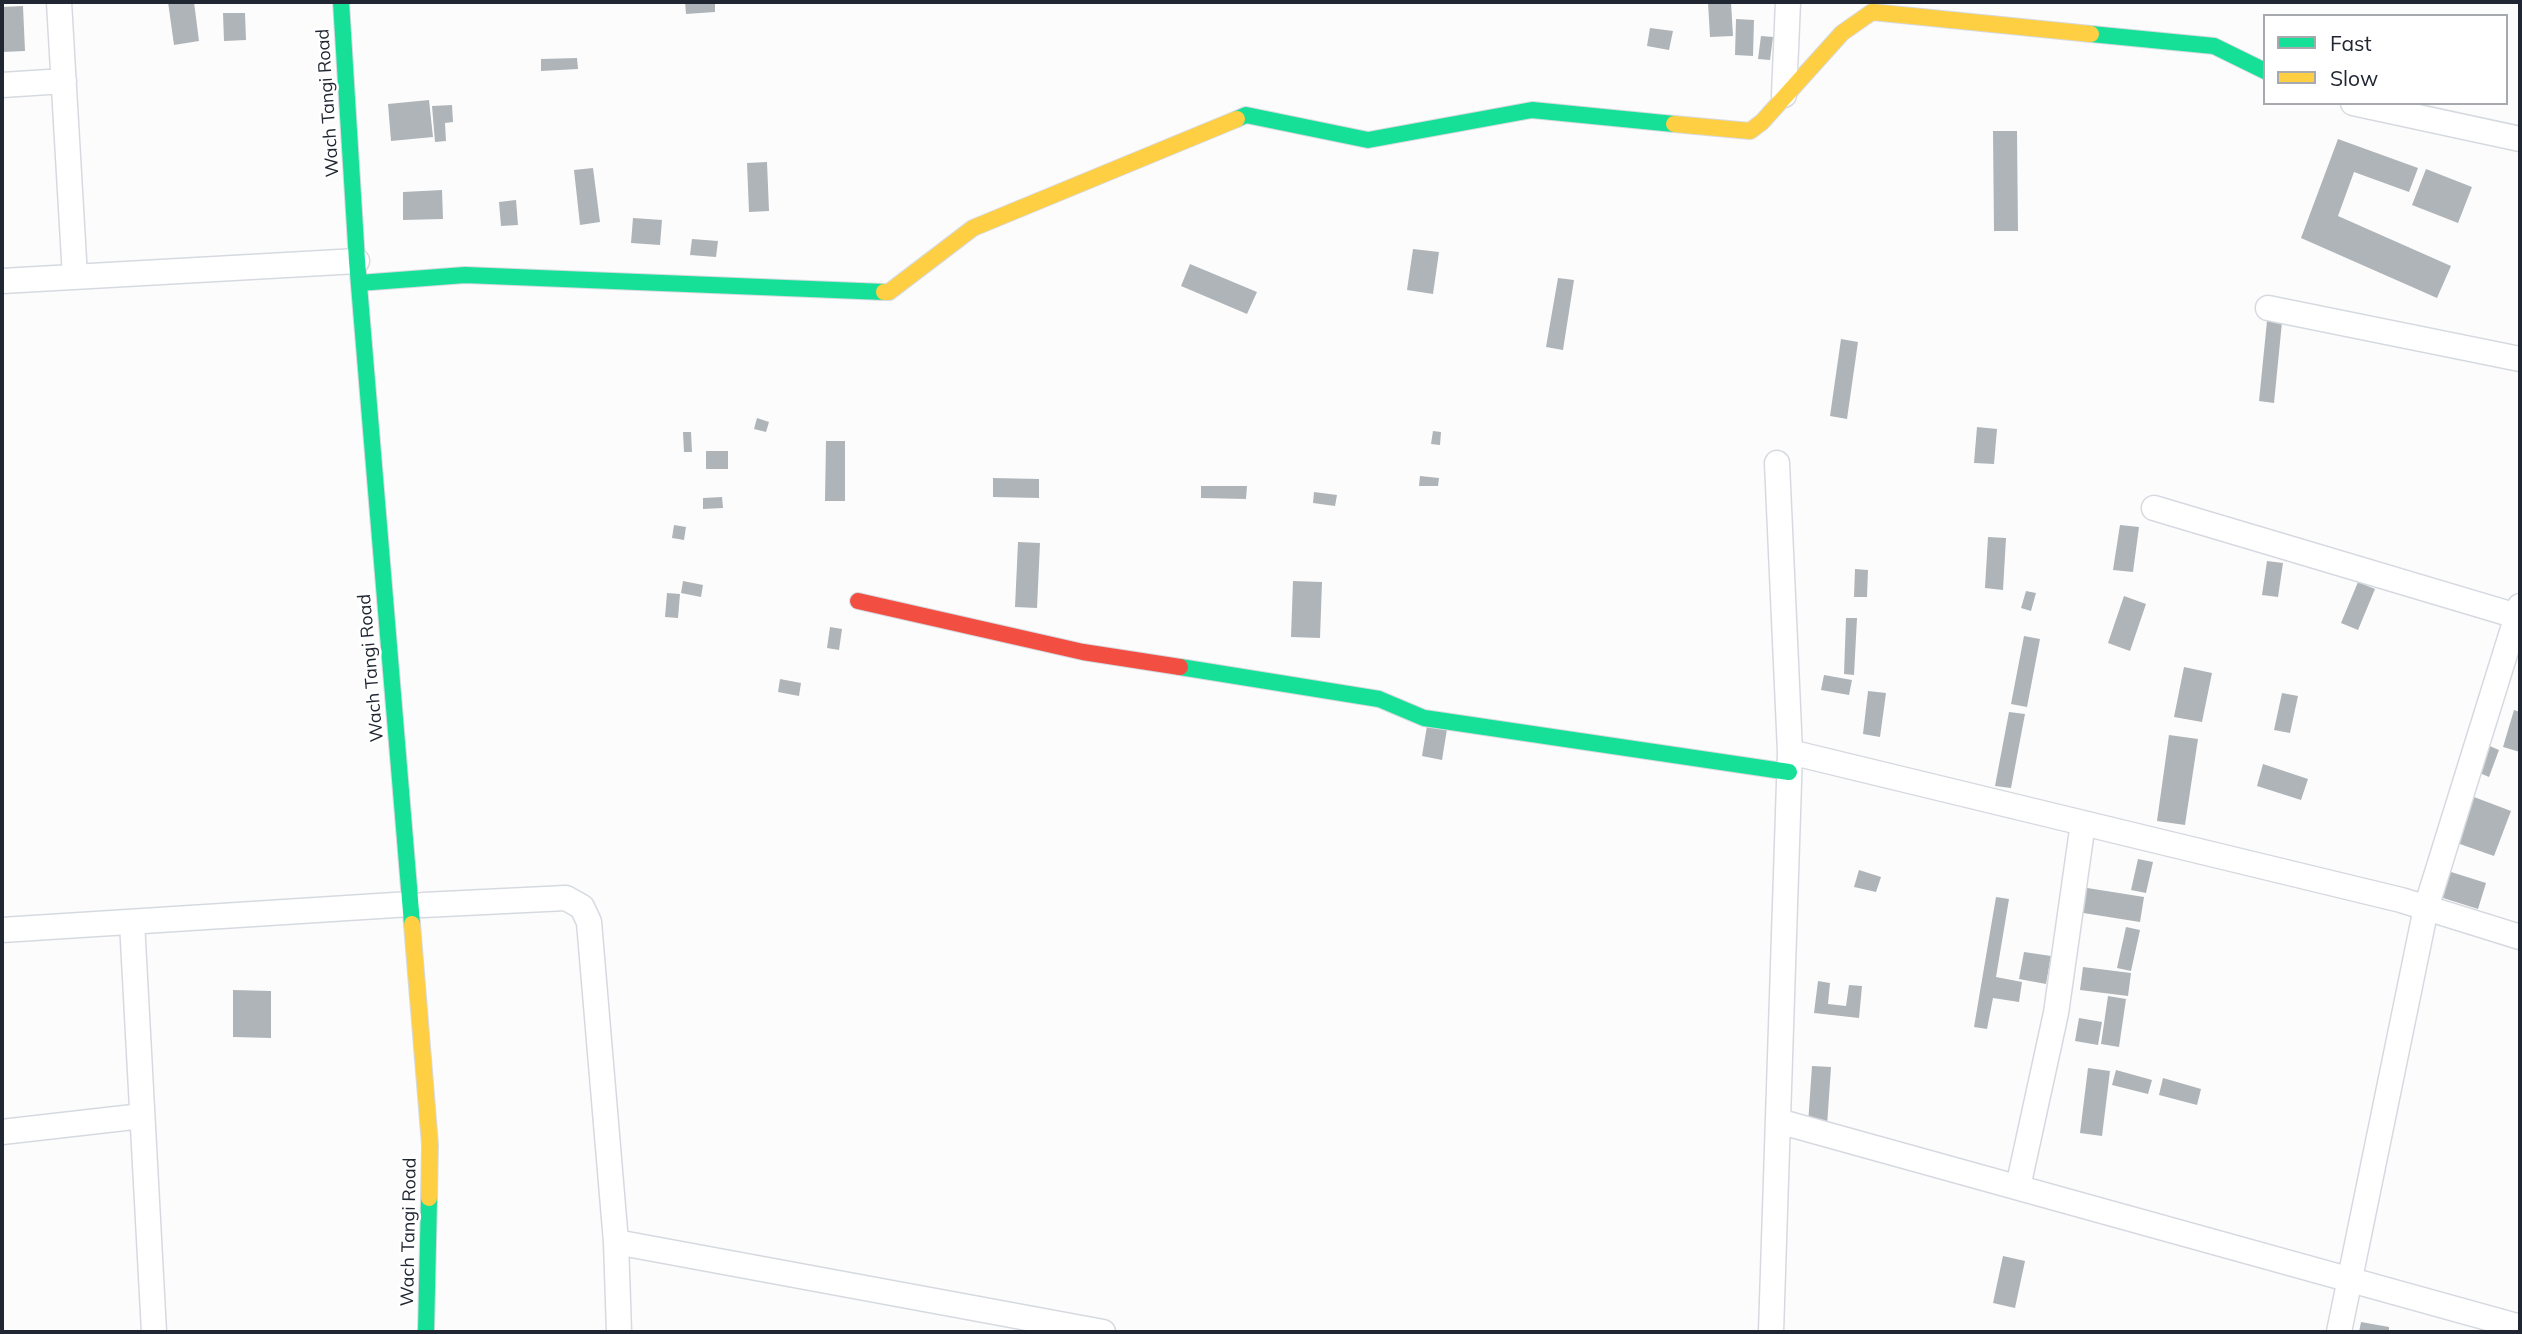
<!DOCTYPE html>
<html>
<head>
<meta charset="utf-8">
<style>
	body { margin:0 }
	#map { position:relative; width:2522px; height:1334px; overflow:hidden; background:#fcfcfc; font-family:Mulish,sans-serif }
	canvas { display:block }
	.frame { position:absolute; inset:0; border:4px solid #212732; pointer-events:none }
	.legend { position:absolute; left:2263px; top:14px; width:245px; height:91px; box-sizing:border-box; background:#fff; border:2px solid #a6a9ad; margin:0; padding:9px 12px; list-style:none; font-size:21px; color:#212732 }
	.legend li { display:flex; align-items:center; gap:14px; height:35px }
	.legend b { width:35px; border:2px solid #a6a9ad }
</style>
</head>
<body>
<div id="map">
<canvas width="2522" height="1334"></canvas>
<div class="frame"></div>
<ul class="legend">
<li><b style="height:9px;background:#16e098"></b>Fast</li>
<li><b style="height:9px;background:#ffcf43"></b>Slow</li>
</ul>
</div>
<script>
const context = document.querySelector('canvas').getContext('2d');
context.lineJoin = 'round';
function fillPath(path, color) {
  context.fillStyle = color;
  context.fill(path, 'evenodd');
}
function poly(rows) {
  const path = new Path2D();
  for (const r of rows) {
    path.moveTo(r[0], r[1]);
    for (let i = 2; i < r.length; i += 2) path.lineTo(r[i], r[i + 1]);
  }
  return path;
}
function stroke(path, color, width, dash) {
  context.strokeStyle = color;
  context.lineWidth = width;
  context.lineCap = dash ? 'butt' : 'round';
  context.setLineDash(dash || []);
  context.stroke(path);
}
function write(font, color, halo, rows, align = 'center') {
  context.font = font + ' Mulish,sans-serif';
  context.lineWidth = 5;
  context.setLineDash([]);
  context.textBaseline = 'middle';
  context.strokeStyle = halo;
  context.fillStyle = color;
  for (const [text, x, y, turn = 0] of rows) {
    context.save();
    context.translate(x, y);
    context.rotate((+turn || 0) * Math.PI / 180);
    context.textAlign = isNaN(turn) ? turn : align;
    if (halo) context.strokeText(text, 0, 0);
    context.fillText(text, 0, 0);
    context.restore();
  }
}
const building = poly([
	[168,2,194,2,199,41,174,45],
	[685,2,715,2,715,12,686,14],
	[1708,2,1731,2,1733,36,1710,37],
	[23,6,25,51,2,52,2,7],
	[223,13,245,13,246,40,224,41],
	[1736,19,1754,20,1753,56,1735,55],
	[1650,28,1673,31,1669,50,1647,46],
	[1761,36,1773,37,1770,60,1758,59],
	[577,58,578,69,541,71,541,59],
	[429,100,433,137,391,141,388,104],
	[452,105,453,122,445,123,446,141,435,142,432,106],
	[1993,131,2017,131,2018,231,1994,231],
	[2338,139,2418,168,2409,192,2354,172,2338,216,2451,266,2437,298,2301,238],
	[767,162,769,211,749,212,747,163],
	[593,168,600,222,580,225,574,170],
	[2426,169,2472,187,2458,223,2412,205],
	[442,190,443,219,403,220,403,192],
	[516,200,518,225,501,226,499,202],
	[633,218,662,220,660,245,631,243],
	[692,239,718,241,716,257,690,255],
	[1413,249,1439,252,1433,294,1407,290],
	[1190,264,1257,292,1247,314,1181,286],
	[1558,278,1574,280,1563,350,1546,347],
	[2267,321,2282,322,2274,403,2259,401],
	[1841,339,1858,342,1847,419,1830,416],
	[757,418,769,422,766,432,754,429],
	[1977,427,1997,429,1994,464,1974,463],
	[1433,431,1441,432,1440,445,1431,444],
	[683,432,691,432,692,452,684,452],
	[826,441,845,441,845,501,825,501],
	[706,451,728,451,728,469,706,469],
	[1420,476,1439,478,1438,486,1419,486],
	[993,478,1039,479,1039,498,993,497],
	[1201,486,1247,486,1246,499,1201,498],
	[1314,492,1337,495,1335,506,1313,503],
	[722,497,723,508,703,509,703,498],
	[674,525,686,527,684,540,672,538],
	[2120,525,2139,527,2133,572,2113,570],
	[1988,537,2006,538,2003,590,1985,588],
	[1018,542,1040,543,1037,608,1015,607],
	[2267,561,2283,563,2278,597,2262,595],
	[1855,569,1868,570,1867,597,1854,597],
	[683,581,703,585,701,597,681,593],
	[1293,581,1322,582,1320,638,1291,637],
	[2358,582,2375,589,2358,630,2341,623],
	[2026,591,2036,593,2031,611,2021,608],
	[667,593,680,594,678,618,665,617],
	[2124,596,2146,604,2130,651,2108,643],
	[1846,618,1857,618,1854,675,1844,674],
	[830,627,842,629,839,650,827,648],
	[2024,636,2040,639,2027,707,2011,704],
	[2184,667,2212,673,2202,722,2174,717],
	[1824,675,1852,680,1849,695,1821,690],
	[780,679,801,683,799,696,778,692],
	[1868,691,1886,693,1880,737,1863,734],
	[2282,693,2298,696,2290,733,2274,730],
	[2514,710,2520,712,2520,752,2503,747],
	[2009,712,2025,714,2011,788,1995,786],
	[1427,726,1447,729,1442,760,1422,756],
	[2169,735,2198,739,2185,825,2157,821],
	[2485,744,2499,750,2489,777,2475,771],
	[2263,764,2308,779,2301,800,2257,786],
	[2474,797,2511,811,2494,856,2457,843],
	[2138,859,2153,862,2146,893,2131,890],
	[1859,870,1881,877,1876,892,1854,887],
	[2448,871,2486,883,2478,909,2440,897],
	[2081,887,2144,897,2140,922,2077,912],
	[1996,897,2009,899,1996,977,2022,982,2019,1002,1993,998,1987,1029,1974,1027],
	[2126,927,2140,930,2131,971,2117,968],
	[2024,952,2051,956,2046,984,2019,979],
	[2083,967,2131,973,2128,996,2080,990],
	[1818,981,1830,983,1828,1004,1846,1006,1849,985,1862,986,1859,1018,1814,1013],
	[233,990,271,991,271,1038,233,1037],
	[2108,996,2126,999,2119,1047,2101,1044],
	[2079,1018,2102,1022,2098,1045,2075,1041],
	[1812,1066,1831,1067,1827,1126,1808,1124],
	[2088,1068,2110,1071,2102,1136,2080,1133],
	[2116,1070,2152,1080,2148,1094,2112,1085],
	[2163,1078,2201,1089,2197,1105,2159,1095],
	[2003,1256,2025,1261,2015,1308,1993,1303],
	[2361,1322,2389,1327,2389,1332,2359,1332]
]);
const street = poly([
	[59,2,75,277],
	[2,85,64,81],
	[1784,95,1788,2],
	[2353,103,2520,139],
	[2,281,357,261],
	[2268,308,2520,359],
	[2154,508,2520,617],
	[1790,752,2401,900,2520,937],
	[423,905,566,898,582,907,589,922,616,1242,619,1332],
	[132,922,154,1332],
	[2,930,410,904],
	[1778,1121,2520,1327],
	[2,1132,142,1116],
	[2018,1187,2056,1013,2083,823],
	[616,1242,1103,1332],
	[1771,1332,1790,752,1777,463],
	[2339,1332,2426,908,2520,606]
]);
const fast = poly([
	[341,2,357,261,412,924],
	[2091,34,2214,46,2265,71],
	[1237,119,1246,115,1368,140,1532,110,1674,124],
	[359,283,465,275,884,292],
	[1180,667,1379,699,1424,718,1789,772],
	[426,1332,429,1198]
]);
const slow = poly([
	[1674,124,1750,131,1762,122,1842,33,1872,12,2091,34],
	[884,292,889,292,973,228,1237,119],
	[412,924,430,1145,429,1198]
]);
const jam = poly([
	[858,601,1083,652,1180,667]
]);
const streetNames = [
	["Wach Tangi Road",328,103,-94],
	["Wach Tangi Road",371,668,-95],
	["Wach Tangi Road",409,1232,-89]
];
fillPath(building, '#afb4b8');
stroke(street, '#d6dae0', 27);
stroke(fast, '#d6dae0', 18);
stroke(slow, '#d6dae0', 18);
stroke(jam, '#d6dae0', 18);
stroke(street, '#fff', 24);
stroke(fast, '#16e098', 16);
stroke(slow, '#ffcf43', 16);
stroke(jam, '#f24e42', 16);
write('18px', '#212732', '#fff', streetNames);
</script>
</body>
</html>
